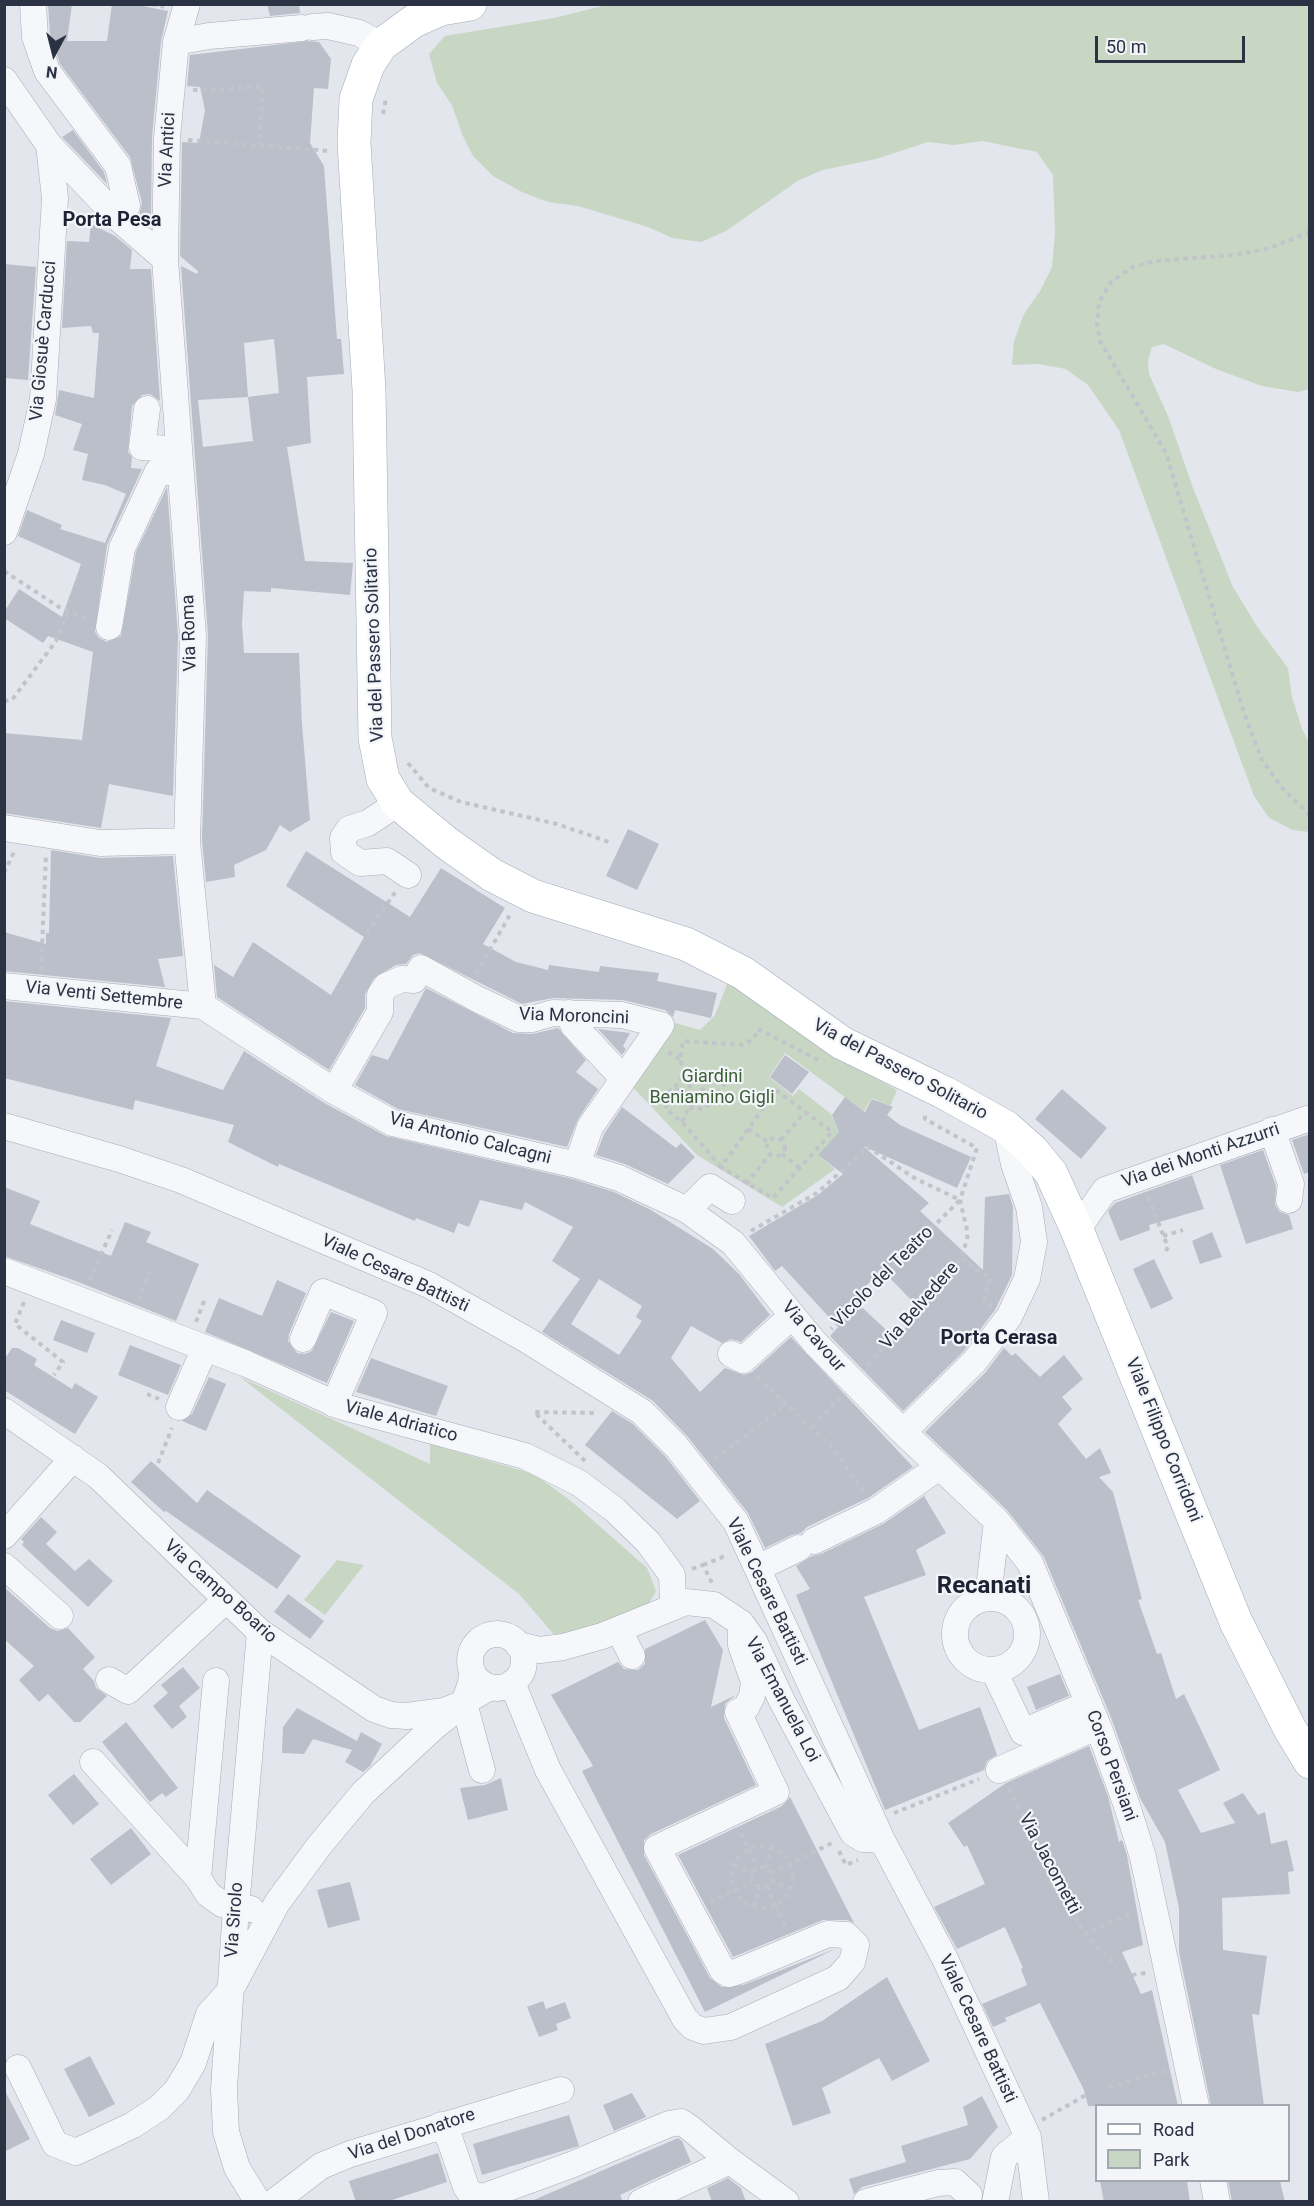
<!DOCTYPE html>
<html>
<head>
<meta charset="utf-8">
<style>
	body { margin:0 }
	#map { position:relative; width:1314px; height:2206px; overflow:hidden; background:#e3e6ec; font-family:Roboto,sans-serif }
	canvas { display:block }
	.frame { position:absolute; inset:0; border:6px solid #2b3244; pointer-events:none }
	.legend { position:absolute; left:1095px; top:2104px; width:195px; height:78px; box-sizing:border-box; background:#f3f5f9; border:2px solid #a3a7b1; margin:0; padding:8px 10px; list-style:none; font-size:18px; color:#2b3244 }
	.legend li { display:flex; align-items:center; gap:12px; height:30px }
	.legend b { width:30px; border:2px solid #a3a7b1 }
	.north { position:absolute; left:24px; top:24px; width:60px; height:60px; -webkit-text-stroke:4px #f3f5f9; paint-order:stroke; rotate:187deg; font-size:16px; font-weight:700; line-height:24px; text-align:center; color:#2b3244 }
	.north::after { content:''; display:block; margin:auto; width:21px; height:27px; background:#2b3244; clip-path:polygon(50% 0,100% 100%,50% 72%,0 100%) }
	.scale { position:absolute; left:1095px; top:36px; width:150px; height:27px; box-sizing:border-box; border:3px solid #2b3244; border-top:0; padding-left:8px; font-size:18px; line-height:21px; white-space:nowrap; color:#2b3244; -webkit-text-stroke:4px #f3f5f9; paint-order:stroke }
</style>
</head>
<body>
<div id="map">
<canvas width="1314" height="2206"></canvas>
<div class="frame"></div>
<ul class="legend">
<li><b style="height:8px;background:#fff"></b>Road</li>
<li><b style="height:16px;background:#c8d6c4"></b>Park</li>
</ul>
<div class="north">N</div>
<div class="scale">50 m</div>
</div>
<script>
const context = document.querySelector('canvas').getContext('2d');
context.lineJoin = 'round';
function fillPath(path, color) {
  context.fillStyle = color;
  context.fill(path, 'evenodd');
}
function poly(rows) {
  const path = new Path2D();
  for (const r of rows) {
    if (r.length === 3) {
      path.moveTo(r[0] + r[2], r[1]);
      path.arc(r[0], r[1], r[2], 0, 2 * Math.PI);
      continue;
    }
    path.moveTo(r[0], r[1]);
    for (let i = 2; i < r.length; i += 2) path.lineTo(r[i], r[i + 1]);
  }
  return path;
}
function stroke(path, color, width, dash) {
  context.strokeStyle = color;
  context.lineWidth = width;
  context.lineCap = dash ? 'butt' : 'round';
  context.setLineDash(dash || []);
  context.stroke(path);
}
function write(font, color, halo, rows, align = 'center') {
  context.font = font + ' Roboto,sans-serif';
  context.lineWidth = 4.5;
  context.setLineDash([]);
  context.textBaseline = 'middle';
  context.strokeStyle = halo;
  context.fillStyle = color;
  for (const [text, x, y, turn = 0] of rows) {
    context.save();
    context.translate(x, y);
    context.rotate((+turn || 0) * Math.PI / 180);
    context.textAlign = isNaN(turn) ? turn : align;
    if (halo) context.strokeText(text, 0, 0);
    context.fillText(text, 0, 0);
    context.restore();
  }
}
const green = poly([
	[607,5,1309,5,1309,389,1298,392,1262,386,1216,369,1164,344,1152,347,1148,360,1149,374,1168,416,1193,488,1233,587,1258,628,1288,668,1292,697,1302,729,1309,742,1309,832,1293,830,1269,818,1254,796,1119,430,1088,385,1066,369,1038,364,1012,365,1014,341,1024,314,1040,291,1052,267,1055,233,1053,175,1037,152,982,141,954,145,928,142,876,159,823,170,799,180,726,231,701,242,672,238,648,227,578,206,548,202,522,192,493,176,473,156,462,134,452,105,437,83,429,54,445,36,554,18],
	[728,982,816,1045,897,1090,890,1106,872,1098,864,1111,785,1053,769,1077,793,1096,799,1089,831,1114,839,1132,818,1155,835,1169,782,1207,697,1155,627,1081,668,1021,700,1030,715,1015],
	[240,1377,430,1464,430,1444,534,1474,571,1501,647,1568,656,1591,647,1607,563,1645,519,1594],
	[337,1560,364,1565,325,1615,304,1600]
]);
const building = poly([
	[48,4,72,4,67,41,107,41,112,4,133,4,168,11,161,41,152,137,151,218,139,216,142,203,130,157,60,64,50,34],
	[267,4,299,4,300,13,270,16],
	[308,41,319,42,331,59,328,89,314,88,310,143,324,166,337,339,341,339,344,374,307,377,311,443,287,447,305,561,353,563,350,595,271,588,271,592,244,591,242,624,244,653,299,653,302,724,310,820,290,832,280,825,266,850,234,865,235,877,206,882,202,840,208,635,181,266,197,274,198,271,180,256,182,142,199,143,205,110,200,87,187,86,190,55],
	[274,339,279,393,248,397,244,343],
	[248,397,253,441,203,447,198,400],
	[73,130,104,172,107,184,62,137],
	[91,224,115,236,132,250,130,269,151,269,160,401,150,394,142,395,132,406,128,452,132,457,131,468,142,469,107,545,95,632,99,638,107,642,121,636,136,552,167,487,178,636,173,796,109,784,101,828,4,813,4,733,82,740,93,652,48,636,43,643,4,618,4,612,19,589,62,617,81,564,18,536,27,510,62,525,60,529,105,543,126,494,105,485,82,480,88,454,73,450,82,424,55,415,59,390,94,398,99,333,93,333,91,326,62,328,67,241,89,242],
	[4,264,36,267,28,380,4,378],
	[628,829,659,844,637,890,606,876],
	[51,850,100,858,173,856,183,956,158,959,165,987,4,971,4,932,46,944,46,933,49,933],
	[306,851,410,917,441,868,505,908,483,944,516,962,548,970,549,965,599,972,600,966,659,973,657,981,717,993,711,1018,675,1010,673,1017,665,1010,623,1000,553,998,522,1004,420,953,413,955,406,964,396,965,374,978,365,994,365,1008,329,1070,217,997,214,965,233,977,253,942,331,995,364,937,286,886],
	[426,988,513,1033,532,1034,558,1028,586,1060,576,1072,598,1089,578,1119,567,1147,398,1109,355,1085,372,1055,388,1060],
	[4,1001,171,1018,156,1066,223,1090,244,1051,326,1104,386,1136,573,1179,614,1192,651,1210,713,1249,739,1274,770,1315,741,1342,731,1339,722,1343,691,1326,671,1358,700,1392,725,1368,744,1375,752,1372,791,1337,913,1467,868,1498,807,1527,801,1533,792,1535,765,1548,748,1513,688,1437,653,1401,542,1332,580,1279,552,1261,573,1227,525,1202,522,1210,480,1200,469,1227,458,1223,454,1233,416,1218,415,1221,279,1164,278,1167,228,1142,234,1125,135,1100,133,1110,4,1078],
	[599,1279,642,1306,636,1317,642,1321,619,1355,571,1324],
	[598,1029,630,1033,623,1046,626,1049,622,1055],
	[785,1055,809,1072,792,1094,770,1077],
	[1062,1089,1107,1128,1081,1159,1035,1119],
	[845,1097,865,1112,872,1099,893,1107,887,1115,900,1125,971,1157,957,1188,863,1146,929,1203,920,1211,983,1270,985,1197,1009,1194,1013,1207,1012,1275,995,1310,963,1352,903,1411,830,1336,838,1327,782,1266,775,1271,749,1236,818,1195,843,1174,818,1155,839,1132,832,1115],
	[882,1270,921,1310,896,1339,853,1299],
	[622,1107,676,1148,681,1143,695,1157,668,1184,625,1164,596,1155,604,1134],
	[1310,1134,1310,1172,1304,1174,1292,1140],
	[1263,1150,1276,1186,1275,1205,1280,1212,1289,1215,1293,1229,1246,1244,1220,1165],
	[1192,1175,1204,1209,1149,1225,1150,1230,1120,1241,1108,1211,1115,1203],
	[4,1187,40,1201,30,1224,111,1256,125,1222,151,1232,146,1242,199,1264,176,1321,76,1281,4,1256],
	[1212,1232,1222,1257,1200,1264,1192,1241],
	[1154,1259,1173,1299,1151,1309,1133,1269],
	[277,1280,306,1293,289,1334,288,1341,297,1353,305,1354,312,1351,331,1312,354,1321,327,1383,205,1332,219,1298,262,1316],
	[61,1320,95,1333,87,1353,53,1340],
	[130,1345,181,1365,168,1395,118,1375],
	[12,1348,18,1348,37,1359,34,1365,72,1389,75,1383,98,1397,75,1434,4,1390,4,1360],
	[1004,1348,1012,1356,1015,1353,1040,1377,1064,1355,1083,1379,1062,1397,1072,1409,1058,1424,1086,1459,1100,1448,1111,1473,1099,1477,1113,1492,1142,1599,1138,1600,1157,1654,1161,1653,1176,1699,1184,1694,1220,1770,1178,1790,1201,1833,1235,1823,1223,1803,1243,1793,1258,1815,1265,1812,1271,1844,1287,1840,1294,1871,1288,1872,1290,1894,1222,1898,1223,1950,1267,1956,1259,2015,1252,2014,1264,2106,1211,2106,1179,1952,1179,1908,1165,1842,1140,1798,1112,1720,1044,1557,1007,1510,925,1432,985,1373],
	[371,1358,448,1386,436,1416,356,1392],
	[209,1377,226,1384,206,1431,182,1421,192,1414],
	[612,1411,633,1424,665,1456,700,1501,677,1519,585,1445],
	[151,1461,197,1503,207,1490,301,1556,277,1589,166,1511,164,1512,131,1482],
	[924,1496,946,1533,916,1550,926,1575,864,1597,919,1730,980,1707,997,1755,987,1761,984,1770,885,1810,796,1595,810,1589,796,1566,812,1556,821,1554,883,1524],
	[41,1517,57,1532,46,1544,75,1571,89,1559,113,1581,88,1607,22,1545,24,1542,21,1539],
	[4,1587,50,1628,58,1631,68,1628,95,1657,83,1669,94,1681,96,1688,107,1696,80,1722,74,1722,48,1694,39,1702,19,1680,34,1666,4,1639],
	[288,1594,324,1621,310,1639,274,1612],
	[705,1620,723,1650,711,1707,736,1695,725,1704,724,1718,756,1785,651,1834,644,1840,644,1855,710,1978,722,1987,743,1985,835,1949,705,2012,582,1771,593,1766,551,1695,618,1662,624,1669,638,1670,645,1664,645,1649],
	[183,1667,200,1688,179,1706,187,1717,172,1729,153,1706,168,1693,161,1685],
	[1060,1674,1069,1696,1036,1710,1027,1687],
	[297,1708,357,1741,361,1732,382,1744,370,1766,363,1772,345,1762,352,1750,313,1739,304,1754,282,1753,283,1727],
	[126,1722,178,1788,166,1797,162,1793,150,1802,102,1742],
	[1089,1746,1108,1796,1119,1842,1122,1840,1127,1855,1143,1945,1122,1952,1141,1994,1152,1990,1178,2106,1088,2106,1084,2090,1040,2003,1005,2018,1007,2021,993,2027,982,2004,1027,1985,1021,1969,1023,1968,1005,1927,957,1949,934,1907,985,1884,967,1845,964,1847,948,1823,1006,1783],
	[74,1774,99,1804,73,1825,48,1795],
	[501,1778,508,1810,468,1820,460,1788,485,1785],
	[790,1797,854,1923,847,1920,823,1920,733,1957,678,1855,782,1806],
	[131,1828,151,1854,111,1885,90,1859],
	[350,1882,360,1920,328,1928,317,1890],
	[887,1977,930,2061,892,2081,879,2058,822,2088,831,2113,793,2126,765,2044,822,2021],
	[543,2001,546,2009,565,2002,571,2018,556,2024,558,2030,539,2037,527,2007],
	[90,2056,115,2104,89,2117,64,2069],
	[4,2089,30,2139,4,2152],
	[632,2093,646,2117,614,2131,603,2105],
	[982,2096,998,2127,970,2159,862,2187,854,2194,849,2179,906,2162,901,2146,968,2125,963,2107],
	[569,2115,579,2146,482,2175,473,2144],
	[678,2138,682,2141,691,2162,620,2195,623,2202,529,2202],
	[438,2153,447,2182,386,2202,356,2202,349,2181],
	[728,2178,741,2188,746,2202,712,2202,707,2188],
	[1100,2181,1187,2181,1190,2202,1104,2202],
	[1228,2181,1280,2181,1285,2202,1232,2202]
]);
const path = poly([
	[152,4,164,7],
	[193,90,263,87,259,146],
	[383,114,386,98],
	[188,140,330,151],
	[1310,232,1267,249,1233,255,1156,261,1133,267,1111,282,1099,302,1097,323,1100,341,1166,453,1244,713,1262,760,1283,789,1310,815],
	[4,571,59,607,89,620],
	[4,701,12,700,56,641,68,612],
	[408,763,429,788,461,802,557,824,609,842],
	[4,873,14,852],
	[367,933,396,891],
	[41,970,46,855],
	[476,974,511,913],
	[668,1052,680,1059],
	[675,1089,682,1093,688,1091,690,1086,685,1076],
	[776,1090,832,1132,773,1198,721,1167,776,1090],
	[693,1095,703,1089,717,1069],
	[689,1108,705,1109,730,1077],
	[682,1122,693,1100,688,1091],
	[748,1129,768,1142],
	[776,1147,9],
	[781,1140,805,1112],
	[782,1154,800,1168],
	[721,1167,682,1122,667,1110,664,1100,667,1092,675,1089,678,1080,685,1076,680,1059,683,1041,744,1045,754,1038,758,1029,818,1060],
	[746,1184,770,1154],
	[1148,1197,1168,1247,1165,1253],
	[751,1231,817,1193,868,1147,916,1179,960,1200,831,1329],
	[1163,1236,1183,1230],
	[962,1258,978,1271,990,1277,984,1300,992,1306],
	[90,1280,112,1230],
	[139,1300,150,1272],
	[24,1302,15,1324,63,1362,54,1375],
	[196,1322,204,1301],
	[868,1365,962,1258,968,1234,960,1200,977,1148,925,1119,925,1112],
	[757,1377,833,1448,865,1494],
	[147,1394,159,1399],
	[813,1427,839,1398],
	[715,1459,785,1405],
	[585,1461,534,1412,594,1413,596,1409],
	[158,1463,172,1428],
	[703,1565,727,1555],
	[692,1569,703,1565,712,1583],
	[1009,1789,1084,1933,1133,1913],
	[894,1813,979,1779],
	[741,1833,757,1868],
	[762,1877,31],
	[839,1851,846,1865,858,1860],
	[734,1865,752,1873],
	[762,1877,10],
	[766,1868,771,1847],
	[771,1873,834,1842],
	[771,1881,791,1889],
	[767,1886,775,1906],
	[710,1902,752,1882],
	[776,1905,787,1929],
	[754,1907,759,1887],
	[1084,1933,1117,1966],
	[1132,1975,1146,1973],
	[1109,2087,1166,2071],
	[1042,2120,1086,2095]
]);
const minor = poly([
	[33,4,35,37,47,71,118,166,127,206,120,220],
	[187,4,176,42,167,138,165,259,193,636,187,841,203,1006],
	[312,27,328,26,359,33,381,45],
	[176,42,209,36,302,28],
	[4,80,49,145,120,220,165,259],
	[147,409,142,447,179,450],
	[4,532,31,454,43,399,55,198,49,145],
	[109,627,122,548,158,471,181,473],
	[398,803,368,823,349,829,343,838,344,852,360,863,387,861,408,875],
	[4,828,100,843,187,841],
	[4,986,203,1006,334,1091,393,1123,577,1165,619,1178,687,1210,733,1243,816,1344,903,1432,997,1521,1030,1563,1098,1726,1127,1806,1143,1857,1196,2106],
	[569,1013,573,1025,623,1078],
	[334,1091,380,1012,380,995,386,986,402,979,414,980,421,968,477,999,519,1019,532,1019,553,1013,622,1015,661,1025,590,1127,577,1165],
	[4,1126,119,1159,181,1180,429,1285,527,1340,642,1412,676,1446,736,1522,882,1840,945,1959,1028,2137,1036,2202],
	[1272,1130,1291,1184,1289,1200],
	[687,1210,710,1187,732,1201],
	[1077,1230,1105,1190,1310,1118],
	[4,1271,247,1364,340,1406,525,1456,579,1483,615,1510,648,1542,672,1575,673,1606],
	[303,1339,323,1292,374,1313,334,1404],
	[731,1354,743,1360,792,1316],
	[179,1407,205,1348],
	[4,1411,98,1476,260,1632,374,1709,391,1715,407,1716,444,1711,464,1703,471,1683,472,1672],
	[903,1432,974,1362,1009,1317,1027,1279,1034,1242,1029,1207,1014,1164,1006,1127],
	[4,1536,73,1458],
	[814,1541,876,1511,939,1467],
	[4,1566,60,1616],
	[758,1568,799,1548],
	[988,1597,997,1521],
	[991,1634,36],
	[619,1630,632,1656],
	[497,1661,27],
	[518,1645,540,1650,563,1647,602,1636,686,1602,714,1605,741,1623,754,1641,782,1701,853,1833,863,1839,882,1840],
	[994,1671,1023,1732,1088,1704],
	[109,1680,128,1691,226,1600],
	[216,1681,198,1878,208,1894,222,1904,251,1909],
	[512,1683,548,1770,685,2019,693,2027,704,2031,731,2027,838,1978,852,1962,856,1945,846,1935,828,1934,739,1971,729,1974,723,1971,657,1848,776,1792,738,1712,746,1708,752,1696,754,1682,741,1645,741,1623],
	[464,1703,482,1770],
	[93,1762,198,1878],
	[999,1770,1098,1726],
	[18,2068,55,2144,76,2152,133,2125,159,2108,177,2090,193,2063,209,2014,230,1991,277,1903,319,1846,363,1793,435,1726,471,1698,490,1687],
	[441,2125,450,2140,466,2187,471,2194,483,2197,571,2165,669,2124,681,2122,690,2128,730,2161],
	[1213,2180,1217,2202],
	[258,2202,237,2168,226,2132,224,2089,236,1908,260,1632],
	[274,2202,321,2166,350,2154,561,2090],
	[641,2202,730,2161,786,2202],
	[866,2202,938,2183,955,2182,969,2195,968,2202],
	[995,2202,1004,2157,1028,2137]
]);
const major = poly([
	[470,4,441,9,414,21,381,45,368,65,356,99,354,143,369,390,375,738,383,779,398,803,448,844,492,875,533,896,686,944,743,973,842,1043,945,1093,1006,1127,1032,1150,1051,1173,1077,1230,1236,1622,1290,1729,1310,1762]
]);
const streetNames = [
	["Via Antici",168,150,-87],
	["Via Giosuè Carducci",44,341,-85],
	["Via Roma",190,633,-92],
	["Via del Passero Solitario",375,645,-92],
	["Via Venti Settembre",104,996,6],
	["Via Moroncini",574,1017,2],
	["Via del Passero Solitario",900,1070,28],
	["Via Antonio Calcagni",470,1139,14],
	["Via dei Monti Azzurri",1201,1156,-19],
	["Viale Cesare Battisti",395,1274,25],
	["Vicolo del Teatro",883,1277,-45],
	["Via Belvedere",920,1306,-49],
	["Via Cavour",813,1337,49],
	["Viale Adriatico",401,1422,15],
	["Viale Filippo Corridoni",1163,1440,68],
	["Via Campo Boario",220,1592,42],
	["Viale Cesare Battisti",766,1592,64],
	["Via Emanuela Loi",782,1700,62],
	["Corso Persiani",1111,1766,70],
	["Via Jacometti",1049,1864,62],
	["Via Sirolo",235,1920,-86],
	["Viale Cesare Battisti",977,2029,65],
	["Via del Donatore",412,2135,-18]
];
const parkNames = [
	["Giardini",712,1077],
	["Beniamino Gigli",712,1098]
];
const neighbourhoodNames = [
	["Porta Pesa",112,221],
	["Porta Cerasa",999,1339]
];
const districtNames = [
	["Recanati",984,1587]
];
fillPath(green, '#c8d6c4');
fillPath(building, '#babfc9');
stroke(minor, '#a8acb6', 27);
stroke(major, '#a2aab8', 34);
stroke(path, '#c1c4cb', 4, [4.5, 4.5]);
stroke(minor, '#f6f7fa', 26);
stroke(major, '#fff', 33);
write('18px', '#2b3244', '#f3f5f9', streetNames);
write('18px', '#3d6038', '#f3f5f9', parkNames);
write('bold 20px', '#1d2335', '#f3f5f9', neighbourhoodNames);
write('bold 24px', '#1d2335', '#f3f5f9', districtNames);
</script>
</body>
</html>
